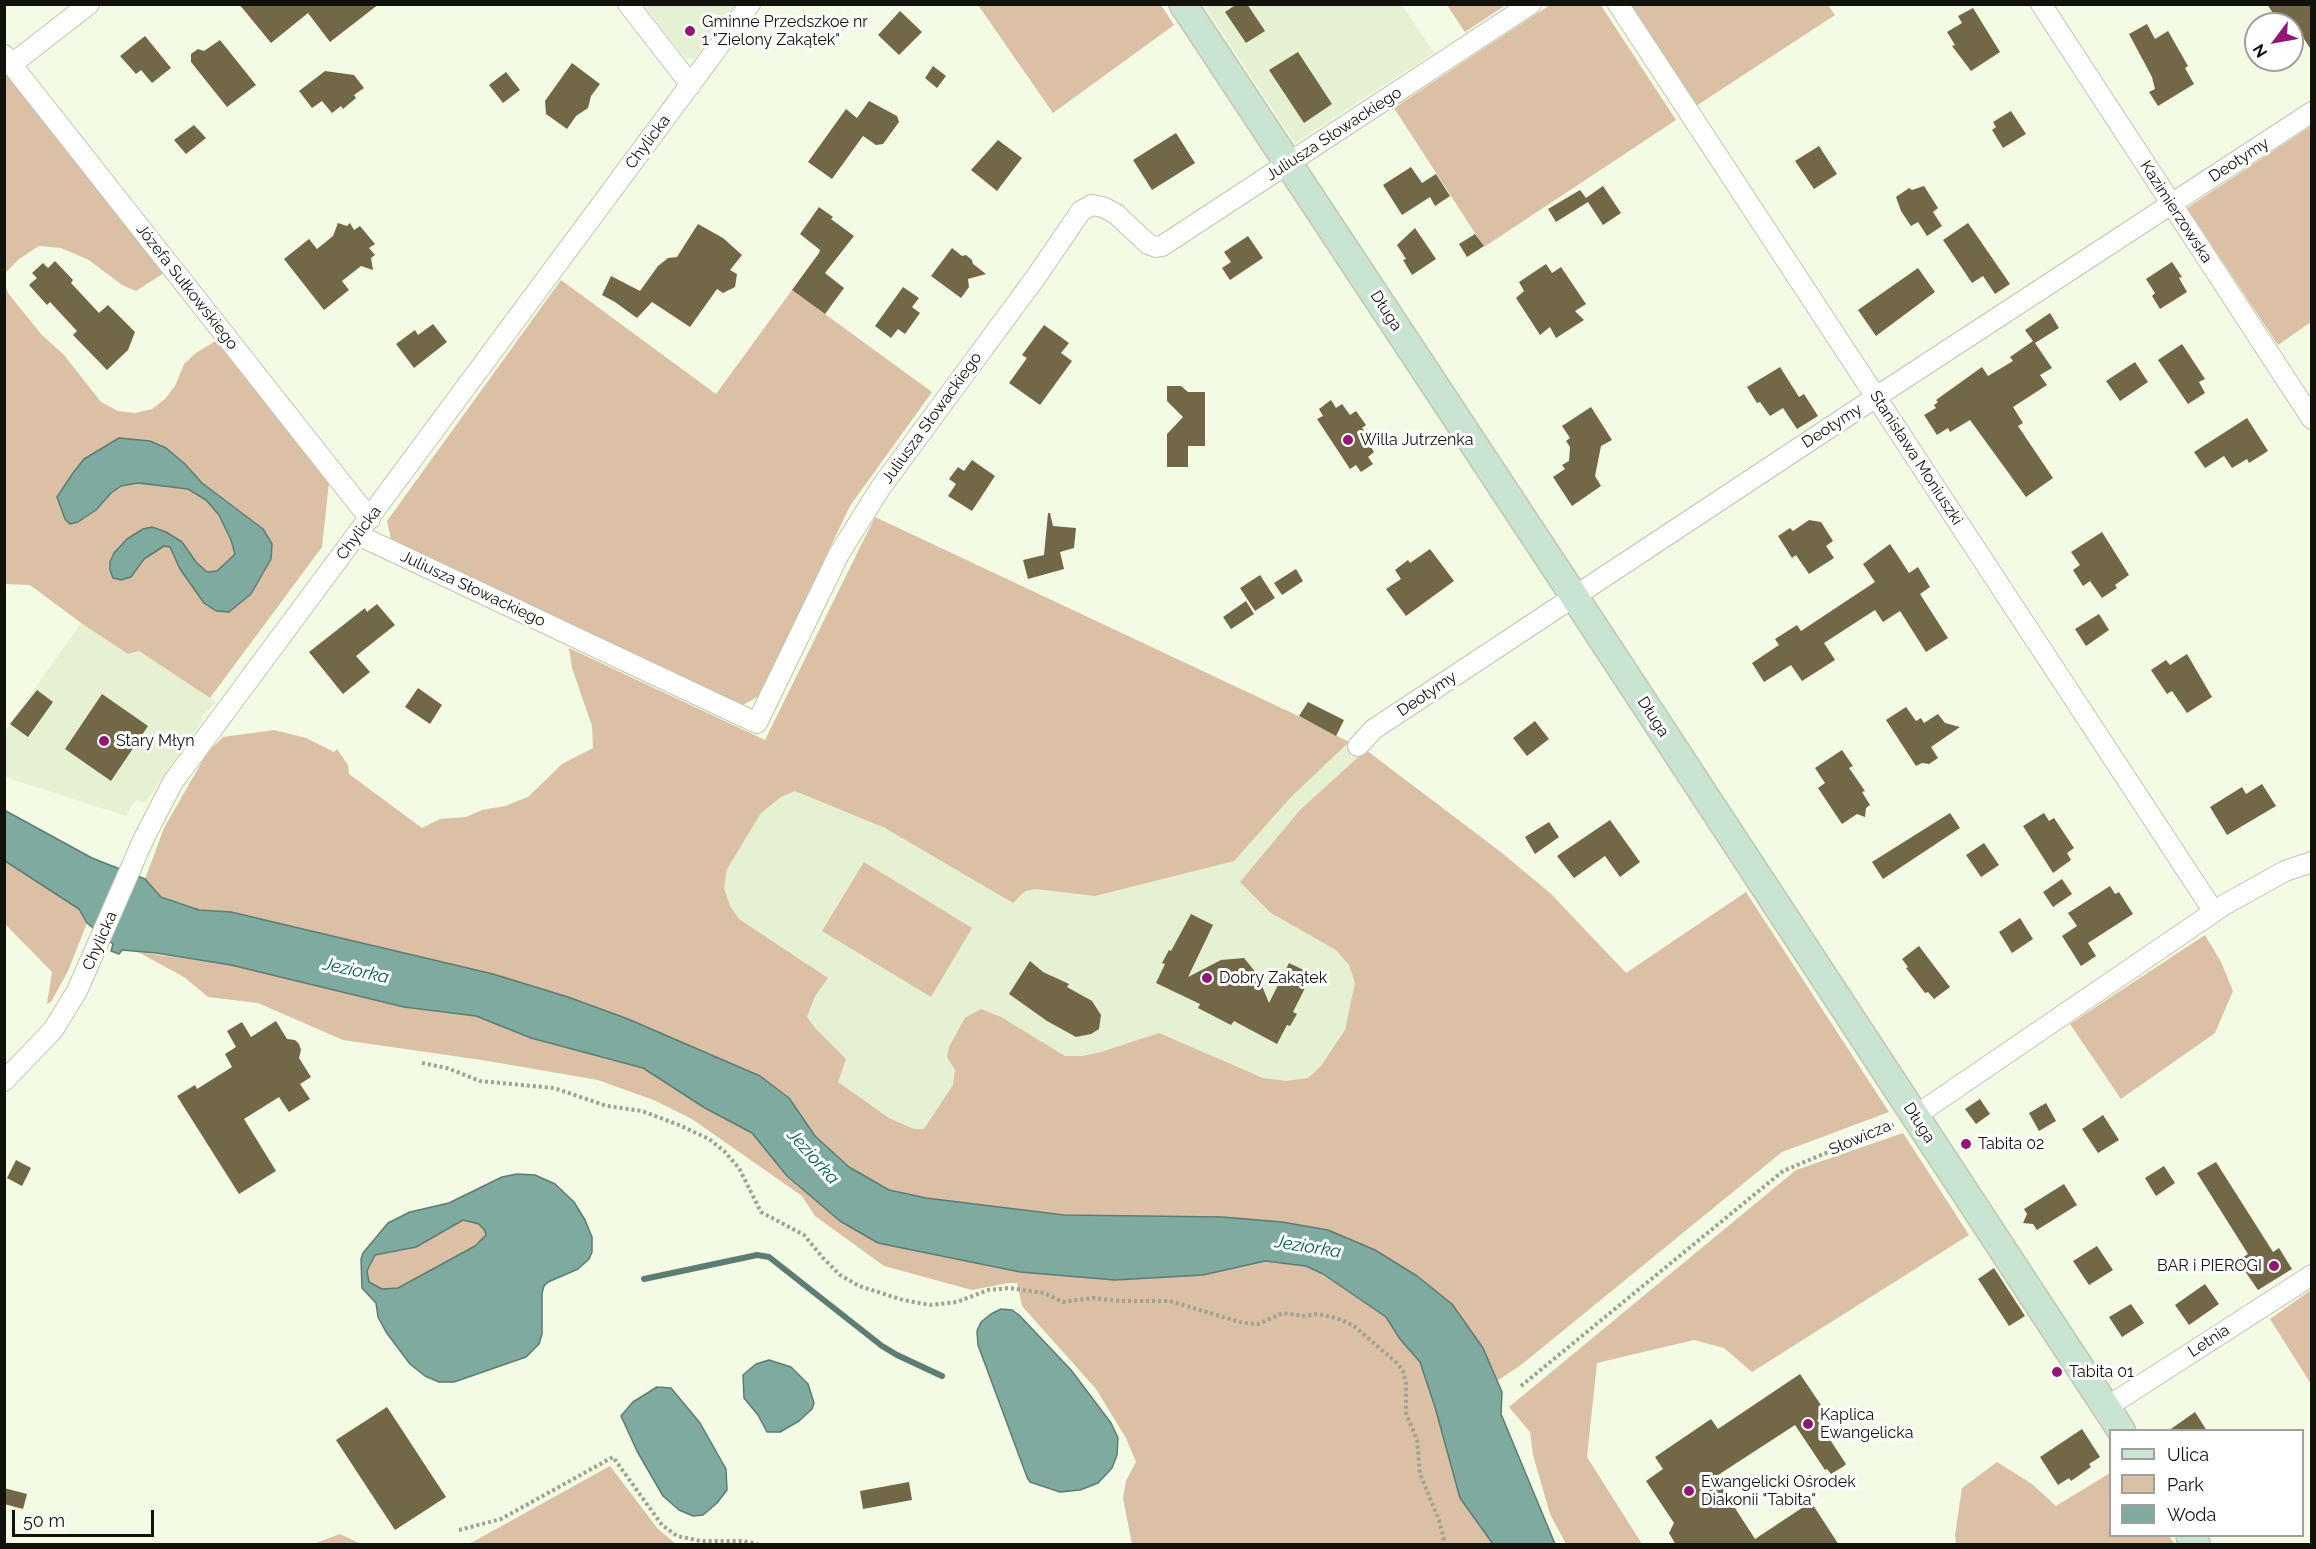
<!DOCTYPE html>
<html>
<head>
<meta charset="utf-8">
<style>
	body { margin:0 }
	#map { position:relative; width:2316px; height:1549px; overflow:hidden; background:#f3fbe4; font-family:Raleway,sans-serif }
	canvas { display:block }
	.frame { position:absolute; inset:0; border:6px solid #10120b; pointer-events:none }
	.legend { position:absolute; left:2109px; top:1429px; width:195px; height:108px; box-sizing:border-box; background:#fff; border:2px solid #9fa09d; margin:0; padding:8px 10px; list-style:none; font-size:18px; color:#10120b }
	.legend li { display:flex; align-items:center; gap:12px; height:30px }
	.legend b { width:30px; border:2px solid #9fa09d }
	.north { position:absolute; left:2244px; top:12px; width:60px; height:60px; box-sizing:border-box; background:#fff; border:2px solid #9fa09d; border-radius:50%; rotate:238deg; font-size:16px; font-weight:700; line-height:24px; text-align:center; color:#10120b }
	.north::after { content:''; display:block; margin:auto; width:21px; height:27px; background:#921773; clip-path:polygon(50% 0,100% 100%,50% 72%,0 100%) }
	.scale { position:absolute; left:12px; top:1510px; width:142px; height:27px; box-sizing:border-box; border:3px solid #10120b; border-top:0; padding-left:8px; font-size:18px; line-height:21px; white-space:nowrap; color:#10120b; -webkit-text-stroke:4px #fff; paint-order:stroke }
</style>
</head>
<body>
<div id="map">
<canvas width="2316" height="1549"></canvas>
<div class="frame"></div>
<ul class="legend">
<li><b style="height:8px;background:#c9e5d1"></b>Ulica</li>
<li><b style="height:16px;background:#dbc0a6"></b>Park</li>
<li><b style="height:16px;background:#7eaaa0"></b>Woda</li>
</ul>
<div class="north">N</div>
<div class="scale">50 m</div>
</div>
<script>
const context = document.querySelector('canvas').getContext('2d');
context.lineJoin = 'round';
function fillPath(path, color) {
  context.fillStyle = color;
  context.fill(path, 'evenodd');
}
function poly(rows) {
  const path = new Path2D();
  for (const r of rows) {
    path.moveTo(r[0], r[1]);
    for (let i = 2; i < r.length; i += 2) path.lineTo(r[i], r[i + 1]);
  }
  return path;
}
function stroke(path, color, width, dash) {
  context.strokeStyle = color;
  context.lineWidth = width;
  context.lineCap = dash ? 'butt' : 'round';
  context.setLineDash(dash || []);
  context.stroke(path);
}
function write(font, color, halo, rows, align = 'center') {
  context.font = font + ' Raleway,sans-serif';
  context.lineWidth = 6;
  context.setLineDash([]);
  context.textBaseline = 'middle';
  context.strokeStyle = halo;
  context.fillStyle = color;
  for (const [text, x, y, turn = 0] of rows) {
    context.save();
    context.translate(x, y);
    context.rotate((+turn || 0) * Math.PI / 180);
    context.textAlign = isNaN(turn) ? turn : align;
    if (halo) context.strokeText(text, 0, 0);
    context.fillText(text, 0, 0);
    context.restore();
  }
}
const built = poly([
	[644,5,735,5,695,58,686,59],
	[1204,5,1402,5,1434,53,1295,143],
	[875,517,1366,750,1502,853,1550,893,1738,1089,924,1129,914,1129,889,1118,808,1062,680,932],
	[81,623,128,654,139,651,216,702,202,716,203,720,145,803,135,800,126,816,5,777,5,731]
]);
const green = poly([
	[1600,4,1676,120,1484,247,1394,108,1550,5],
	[978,5,1161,5,1174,25,1053,113],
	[1447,5,1506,5,1465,32],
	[1629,5,1828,5,1835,15,1696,106],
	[5,69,164,273,136,291,122,285,89,260,61,248,39,246,19,259,5,273],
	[2311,126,2311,322,2278,345,2187,208],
	[561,280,716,394,792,290,932,392,850,506,759,696,741,706,391,539,387,521],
	[4,282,8,293,41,334,64,355,101,402,118,411,135,413,152,409,165,399,175,386,184,364,196,353,217,340,329,482,322,547,210,698,139,651,128,654,81,623,30,585,5,584],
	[875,517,1292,713,1349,742,1291,797,1234,861,1095,896,1036,889,1025,891,1013,903,885,828,795,791,781,797,761,813,727,869,724,888,730,906,739,919,828,978,815,996,807,1017,815,1028,846,1059,838,1082,889,1118,914,1129,924,1129,953,1085,955,1070,947,1057,949,1047,965,1018,981,1009,1001,1017,1065,1056,1083,1056,1101,1052,1159,1033,1263,1078,1286,1081,1308,1078,1321,1066,1345,1030,1355,983,1349,965,1336,950,1271,913,1240,882,1300,810,1366,750,1502,853,1550,893,1626,973,1746,892,1889,1112,1782,1152,1521,1365,1497,1381,1483,1348,1452,1304,1417,1276,1375,1250,1328,1230,1282,1222,1222,1217,1064,1215,926,1198,889,1190,849,1167,815,1136,789,1098,760,1076,628,1019,568,997,493,974,231,912,199,910,161,896,145,879,164,828,207,753,223,737,274,730,306,738,334,752,337,749,348,765,349,774,422,828,440,819,466,817,482,810,505,806,528,797,562,764,593,748,592,726,572,668,569,648,765,740],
	[4,861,79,909,87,923,68,971,51,1002,47,1004,52,972,5,924],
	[864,862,972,928,931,997,822,931],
	[2205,935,2221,962,2233,991,2215,1033,2121,1099,2070,1024],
	[138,952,231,965,404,1007,476,1016,531,1038,643,1068,705,1108,752,1133,787,1176,840,1221,878,1243,1020,1272,1115,1280,1203,1275,1265,1261,1306,1266,1336,1282,1386,1317,1400,1339,1420,1362,1435,1407,1460,1498,1493,1544,1132,1544,1123,1498,1126,1481,1136,1462,1126,1438,1096,1389,1022,1306,1017,1283,1008,1283,972,1290,884,1266,815,1216,802,1196,692,1119,656,1101,598,1080,488,1061,343,1040,258,1003,208,997,184,977],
	[1903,1133,1969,1235,1752,1372,1724,1348,1694,1340,1597,1363,1587,1457,1642,1544,1566,1544,1550,1514,1533,1455,1530,1432,1509,1407,1796,1170],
	[463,1220,479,1224,485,1231,486,1235,475,1246,398,1288,382,1289,369,1283,367,1271,375,1255,416,1247],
	[2311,1290,2311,1384,2270,1319],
	[1997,1462,2032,1484,2056,1506,2110,1473,2110,1536,2169,1536,2175,1544,1956,1544,1955,1535,1962,1488],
	[610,1466,658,1529,676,1544,469,1544],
	[340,1534,361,1544,312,1544,316,1543]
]);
const water = poly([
	[119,438,150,441,166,448,184,463,202,483,263,529,272,544,271,559,251,594,229,612,216,611,204,603,180,569,170,547,164,546,144,559,131,577,121,580,113,578,110,570,110,562,114,553,127,539,143,529,152,527,166,532,182,542,196,562,207,572,217,571,235,554,231,540,219,515,206,500,188,489,138,483,121,486,111,493,96,510,78,522,70,524,65,519,57,497,73,473,84,459,119,438],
	[4,810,92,858,145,879,161,897,199,910,231,912,493,974,568,997,628,1019,760,1076,789,1098,815,1136,849,1167,889,1190,926,1198,1064,1215,1222,1217,1282,1222,1328,1230,1375,1250,1417,1276,1452,1304,1483,1348,1502,1392,1501,1414,1555,1544,1493,1544,1460,1498,1435,1407,1420,1362,1400,1339,1386,1317,1323,1274,1306,1266,1265,1261,1203,1275,1115,1280,1020,1272,878,1243,840,1221,787,1176,752,1133,705,1108,643,1068,531,1038,476,1016,404,1007,231,965,156,953,122,950,119,954,111,951,113,944,87,923,79,909,5,861,4,810],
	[517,1174,535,1175,555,1184,574,1202,585,1220,592,1237,592,1252,589,1259,578,1269,548,1282,544,1286,542,1293,542,1334,539,1344,526,1357,454,1382,439,1382,425,1376,410,1364,386,1332,378,1317,376,1303,362,1288,361,1259,363,1253,388,1223,410,1212,449,1203,502,1177,517,1174],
	[463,1220,479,1224,485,1231,486,1235,475,1246,398,1288,382,1289,369,1282,367,1271,375,1255,416,1247,463,1220],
	[1001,1309,1012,1310,1019,1315,1071,1370,1111,1423,1118,1438,1117,1455,1112,1468,1098,1483,1080,1490,1060,1492,1030,1482,1027,1477,978,1345,977,1331,981,1322,991,1314,1001,1309],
	[769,1360,791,1367,808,1384,814,1403,812,1409,799,1421,780,1432,767,1432,758,1415,744,1398,743,1375,756,1364,769,1360],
	[657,1387,671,1388,700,1423,726,1469,727,1490,717,1503,703,1515,693,1516,679,1510,663,1496,637,1451,621,1416,633,1402,657,1387]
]);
const stream = poly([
	[644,1279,757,1255,769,1257,882,1346,897,1355,942,1376]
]);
const building = poly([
	[239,4,379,4,330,42,308,13,271,43],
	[1237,4,1247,4,1265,31,1246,43,1225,12],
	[2267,4,2312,4,2312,51,2294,24,2280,24],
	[1973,8,2000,52,1971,71,1952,46,1955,45,1947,32,1962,23,1958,16],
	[900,11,922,32,899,55,878,35],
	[2147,24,2155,39,2168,31,2188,66,2185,68,2194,84,2158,106,2149,92,2155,89,2152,77,2129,34],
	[145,36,171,68,152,83,141,70,136,74,120,56],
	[220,40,256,85,227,107,191,62,191,54,198,49,204,51],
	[1298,52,1332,104,1304,123,1269,70],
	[572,63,600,84,591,96,588,108,576,116,567,129,546,114,545,101],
	[933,66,946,76,937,88,925,78],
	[325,71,354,75,364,88,354,95,356,98,343,109,341,106,332,113,322,101,312,108,299,91],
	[506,72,520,90,503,103,489,85],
	[869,101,897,116,899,122,883,144,876,145,863,136,832,179,808,162,846,109,857,118],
	[2011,111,2026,134,2003,148,1992,130,1996,127,1993,122],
	[194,125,206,138,186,154,174,140],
	[1176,133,1195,163,1152,190,1133,160],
	[998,140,1022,158,997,191,971,170],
	[1819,146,1837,174,1814,189,1795,161],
	[1411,167,1422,183,1436,174,1450,196,1435,206,1430,197,1402,215,1383,185],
	[1603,186,1621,213,1603,225,1588,202,1556,222,1548,209,1580,190,1586,198],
	[1924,186,1938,208,1933,212,1942,226,1927,236,1918,222,1911,226,1901,211,1896,197,1909,188,1912,190],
	[819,207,833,217,831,219,854,236,825,273,844,288,825,314,792,290,819,253,820,250,800,234],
	[338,223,347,226,350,223,354,230,360,226,375,244,369,248,375,255,371,258,373,270,361,266,342,281,349,290,324,310,284,259,309,239,317,249,333,236],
	[1968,223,2010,284,1995,294,1983,276,1972,283,1943,240],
	[698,224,723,238,742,255,730,270,737,274,735,287,723,293,717,289,690,327,652,302,637,318,615,302,602,295,611,276,640,291,658,266,668,258,677,257],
	[1415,228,1436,259,1412,275,1403,260,1406,259,1397,245],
	[1475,234,1484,246,1467,257,1459,244],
	[1248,236,1263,258,1230,280,1222,268,1231,262,1224,252],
	[952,248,962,256,966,255,972,260,973,264,986,274,968,279,969,287,961,298,931,276],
	[55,261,73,280,71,283,99,313,108,305,135,332,128,350,107,370,73,335,77,331,50,302,47,305,29,285,37,278,32,273,43,263,48,268],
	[2172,262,2182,277,2179,278,2187,292,2160,309,2152,296,2155,293,2146,279],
	[1546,264,1552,273,1561,267,1586,304,1575,311,1584,320,1556,338,1550,327,1540,335,1516,298,1524,291,1519,282],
	[1918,268,1935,292,1876,336,1858,310],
	[903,287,919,298,912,307,920,313,905,334,898,329,891,338,875,326],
	[2050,313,2059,328,2035,343,2052,368,2040,375,2047,385,2013,407,2023,423,2018,426,2053,478,2026,497,1970,420,1950,432,1948,428,1937,435,1924,415,1936,408,1934,405,1938,402,1936,400,1982,367,1988,376,2013,361,2010,357,2033,341,2025,330],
	[433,324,447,342,414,368,396,344,415,330,418,335],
	[1044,325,1069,343,1061,353,1072,361,1040,405,1009,383,1027,358,1022,355],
	[2182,344,2205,379,2199,382,2205,393,2188,404,2158,360],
	[2135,362,2148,382,2120,401,2106,381],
	[1780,367,1799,397,1804,394,1818,416,1797,429,1783,408,1770,416,1760,402,1757,403,1747,387],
	[1167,386,1181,386,1188,392,1205,392,1205,446,1188,446,1188,467,1167,467,1167,434,1183,417,1167,401],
	[1331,400,1336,408,1342,404,1350,415,1356,411,1366,425,1362,428,1366,433,1363,435,1374,452,1368,457,1373,464,1361,472,1356,465,1350,469,1317,419,1323,416,1319,409],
	[1591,407,1612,440,1601,446,1595,476,1601,486,1572,506,1553,477,1565,469,1562,465,1569,461,1570,447,1566,441,1570,438,1562,426],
	[2247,418,2268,451,2249,463,2247,459,2232,468,2224,456,2205,468,2194,452],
	[972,460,995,476,972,511,948,496,956,484,949,479,958,467,964,471],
	[1048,513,1050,513,1053,526,1076,528,1074,548,1060,552,1064,569,1028,579,1023,560,1044,555],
	[1809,520,1821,522,1833,541,1826,546,1834,558,1809,574,1796,555,1792,558,1778,536,1790,528,1793,531],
	[2102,532,2129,575,2115,585,2117,588,2102,598,2090,581,2083,586,2073,570,2080,565,2071,552],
	[1890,544,1909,573,1918,567,1930,587,1920,594,1948,638,1926,652,1900,611,1883,622,1875,610,1824,643,1835,660,1802,681,1791,665,1764,682,1752,663,1779,645,1775,639,1797,625,1801,631,1875,582,1863,564],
	[1430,549,1454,581,1406,616,1386,589,1401,579,1395,570,1408,560,1410,563],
	[1296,569,1303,581,1282,595,1274,583],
	[1260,575,1275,598,1255,611,1240,588],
	[1246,601,1254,614,1231,629,1223,617],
	[377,604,395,625,356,656,370,672,343,694,309,652,365,608,367,612],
	[2099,614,2109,630,2086,646,2075,629],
	[2187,654,2212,697,2187,713,2172,691,2167,694,2151,670,2166,660,2170,665],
	[418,688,442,705,430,724,405,707],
	[37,690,53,702,28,737,10,724],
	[102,694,148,726,111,781,65,749],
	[1308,702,1344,720,1336,736,1299,716],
	[1906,707,1916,721,1921,718,1924,723,1938,714,1945,723,1960,727,1931,747,1938,758,1929,764,1922,763,1916,766,1886,720],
	[1535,721,1549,739,1527,756,1513,738],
	[1842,750,1853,766,1849,768,1865,791,1862,792,1870,805,1866,808,1865,817,1857,814,1842,824,1818,788,1825,783,1815,768],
	[2262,784,2276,806,2227,835,2210,807,2242,787,2246,794],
	[1950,813,1960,828,1883,879,1872,862],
	[2044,813,2049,821,2054,818,2074,848,2067,853,2071,860,2053,873,2023,826],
	[1610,820,1640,862,1620,877,1605,856,1574,878,1557,856],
	[1549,822,1559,837,1535,854,1525,837],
	[1984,843,1999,865,1981,877,1966,855],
	[2062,879,2072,894,2053,907,2043,892],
	[2110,886,2115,894,2119,892,2133,914,2088,943,2096,956,2081,966,2062,936,2077,926,2068,913],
	[1191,914,1213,925,1188,977,1221,960,1244,958,1257,974,1269,1003,1289,963,1312,974,1293,1012,1297,1014,1290,1026,1287,1025,1277,1044,1234,1021,1231,1025,1198,1008,1200,1004,1156,983,1165,964,1162,963,1169,950,1171,951],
	[2020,918,2033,939,2012,953,1999,932],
	[1919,946,1950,987,1934,999,1928,992,1925,993,1906,968,1908,967,1902,959],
	[1030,961,1043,972,1069,984,1067,987,1092,1001,1101,1015,1099,1029,1091,1034,1076,1037,1047,1021,1009,994],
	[276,1021,287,1039,295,1040,299,1044,301,1050,299,1058,311,1077,300,1084,310,1099,289,1112,279,1097,244,1119,276,1171,239,1194,177,1096,195,1085,197,1089,232,1067,225,1054,236,1047,227,1031,242,1022,251,1037],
	[1980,1099,1990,1114,1976,1124,1965,1109],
	[2046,1103,2056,1121,2039,1131,2029,1113],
	[2103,1115,2119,1140,2098,1153,2082,1129],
	[16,1160,31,1168,22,1186,7,1178],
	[2216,1162,2273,1252,2279,1248,2292,1269,2258,1290,2238,1261,2248,1254,2197,1173],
	[2164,1166,2175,1183,2156,1196,2145,1178],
	[2064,1184,2077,1205,2037,1230,2033,1224,2023,1223,2027,1214,2024,1209],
	[2097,1246,2113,1270,2089,1285,2073,1261],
	[1994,1268,2025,1316,2009,1326,1978,1279],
	[2205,1284,2219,1304,2189,1325,2175,1305],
	[2131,1304,2144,1323,2122,1337,2109,1317],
	[1800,1374,1827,1414,1817,1420,1846,1464,1844,1466,1831,1474,1827,1469,1825,1470,1795,1425,1715,1477,1755,1539,1811,1502,1839,1545,1676,1545,1669,1533,1674,1523,1646,1481,1663,1469,1655,1457,1711,1419,1718,1429],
	[387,1407,446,1497,395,1530,336,1440],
	[2195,1412,2207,1431,2168,1431],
	[2082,1429,2100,1457,2089,1464,2091,1467,2071,1481,2069,1478,2058,1485,2040,1457],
	[909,1482,912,1500,863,1509,860,1491],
	[4,1488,27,1494,23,1509,4,1504]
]);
const path = poly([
	[422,1063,447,1068,480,1081,554,1088,607,1106,642,1111,679,1125,709,1139,724,1151,739,1168,761,1212,804,1235,823,1258,840,1275,859,1286,903,1300,930,1305,957,1302,988,1290,1009,1288,1044,1293,1063,1302,1093,1298,1121,1301,1170,1301,1243,1323,1258,1324,1283,1313,1305,1316,1318,1314,1337,1318,1354,1326,1398,1364,1403,1371,1406,1383,1406,1413,1417,1440,1420,1474,1439,1520,1445,1544],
	[1521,1386,1783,1171,1895,1124],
	[459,1530,501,1519,613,1457,662,1525,677,1536,701,1541,743,1541,758,1544]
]);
const street = poly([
	[628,4,691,85],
	[1618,4,2214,912],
	[2041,4,2312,419],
	[4,55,370,519],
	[12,64,89,4],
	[358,535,757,723,839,554,881,487,1036,277,1081,211,1092,205,1103,207,1116,214,1148,244,1156,247,1162,246,1531,4],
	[1358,746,1374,729,1876,397,2312,112],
	[4,1081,53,1030,77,991,144,838,173,782,750,4],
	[1915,1116,2224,905,2285,871,2312,862],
	[2107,1407,2312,1275]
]);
const secondary = poly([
	[1183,4,1574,596,2121,1430],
	[2190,1536,2196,1544]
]);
const markers = [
	[690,31,6,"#921773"],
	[1348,440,6,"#921773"],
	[104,741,6,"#921773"],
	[1207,978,6,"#921773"],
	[1966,1144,6,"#921773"],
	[2274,1266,6,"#921773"],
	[2057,1372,6,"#921773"],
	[1808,1424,6,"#921773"],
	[1689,1491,6,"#921773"]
];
const poiNames = [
	["Gminne Przedszkoe nr",702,22],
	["1 \"Zielony Zakątek\"",702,40],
	["Willa Jutrzenka",1360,440],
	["Stary Młyn",116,741],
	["Dobry Zakątek",1219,978],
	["Tabita 02",1978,1144],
	["BAR i PIEROGI",2262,1266,"right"],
	["Tabita 01",2069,1372],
	["Kaplica",1820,1415],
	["Ewangelicka",1820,1433],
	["Ewangelicki Ośrodek",1701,1482],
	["Diakonii \"Tabita\"",1701,1500]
];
const streetNames = [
	["Juliusza Słowackiego",1334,134,-33],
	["Chylicka",648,142,-53],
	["Deotymy",2239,160,-33],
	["Kazimierzowska",2176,212,57],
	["Józefa Sułkowskiego",187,287,52],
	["Długa",1386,311,57],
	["Juliusza Słowackiego",932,418,-54],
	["Deotymy",1832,426,-33],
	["Stanisława Moniuszki",1916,458,57],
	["Chylicka",359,533,-53],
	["Juliusza Słowackiego",473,589,25],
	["Deotymy",1427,694,-34],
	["Długa",1653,717,57],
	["Chylicka",100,941,-66],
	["Długa",1919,1123,57],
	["Słowicza",1860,1138,-23],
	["Letnia",2209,1341,-33]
];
const waterNames = [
	["Jeziorka",356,971,12],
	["Jeziorka",813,1157,48],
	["Jeziorka",1308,1247,9]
];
fillPath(built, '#e6f0d3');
fillPath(green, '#dbc0a6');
fillPath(water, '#7eaaa0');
stroke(water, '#5d7c73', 1.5);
stroke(stream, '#5d7c73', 6);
fillPath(building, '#726848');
stroke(street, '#bfc6b1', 22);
stroke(secondary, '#bfc6b1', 30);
stroke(path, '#9da291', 4, [3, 3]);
stroke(street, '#fff', 20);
stroke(secondary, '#c9e5d1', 27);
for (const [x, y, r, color] of markers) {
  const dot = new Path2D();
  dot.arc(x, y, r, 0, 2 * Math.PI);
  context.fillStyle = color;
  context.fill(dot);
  stroke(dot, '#fff', 2);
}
write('16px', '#10120b', '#fff', poiNames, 'left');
write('16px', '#10120b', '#fff', streetNames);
write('italic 18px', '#005e51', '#fff', waterNames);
</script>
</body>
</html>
